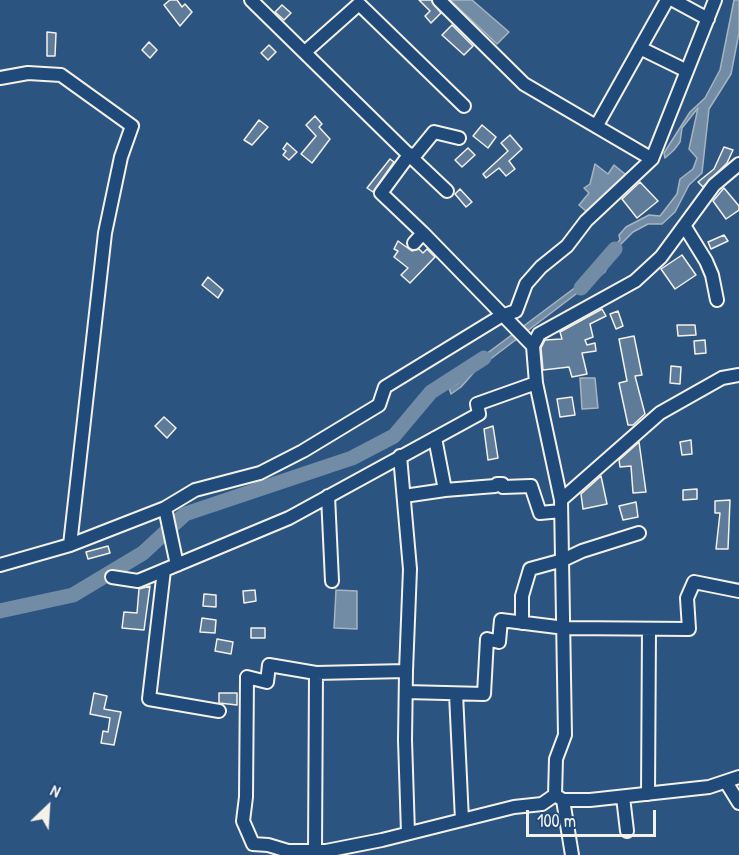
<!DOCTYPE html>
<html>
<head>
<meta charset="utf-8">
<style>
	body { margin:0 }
	#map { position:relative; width:739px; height:855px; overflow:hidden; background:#2c5481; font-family:"Patrick Hand",sans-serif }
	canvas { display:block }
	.north { position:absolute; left:18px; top:777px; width:60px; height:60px; -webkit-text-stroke:4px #1f4a7a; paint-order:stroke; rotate:25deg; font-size:16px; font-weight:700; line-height:24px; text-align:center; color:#f4f1e8 }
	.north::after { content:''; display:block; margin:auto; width:21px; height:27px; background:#f4f1e8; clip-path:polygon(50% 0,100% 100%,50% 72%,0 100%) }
	.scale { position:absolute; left:526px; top:810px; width:130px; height:27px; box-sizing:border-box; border:3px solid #f4f1e8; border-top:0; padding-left:8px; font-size:18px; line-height:21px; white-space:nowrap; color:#f4f1e8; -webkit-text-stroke:4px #1f4a7a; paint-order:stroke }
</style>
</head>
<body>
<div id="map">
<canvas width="739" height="855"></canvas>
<div class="north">N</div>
<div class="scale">100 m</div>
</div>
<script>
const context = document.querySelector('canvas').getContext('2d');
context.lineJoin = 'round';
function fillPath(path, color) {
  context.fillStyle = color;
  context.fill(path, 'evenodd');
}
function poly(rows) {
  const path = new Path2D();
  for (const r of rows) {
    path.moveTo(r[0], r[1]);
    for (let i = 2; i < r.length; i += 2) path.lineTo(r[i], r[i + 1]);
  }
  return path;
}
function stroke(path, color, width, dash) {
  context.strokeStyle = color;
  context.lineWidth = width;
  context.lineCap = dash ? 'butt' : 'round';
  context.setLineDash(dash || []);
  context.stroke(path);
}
const water = poly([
	[450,0,472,0,509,32,497,44,450,0],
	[734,0,739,0,739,33,731,74,709,109,702,173,689,185,675,212,662,224,648,224,633,232,617,248,605,272,476,370,461,387,451,394,449,388,458,383,470,366,600,269,606,254,620,240,619,235,626,227,649,215,660,216,677,194,680,179,693,169,697,158,689,149,698,108,682,128,680,142,674,150,665,158,664,153,690,112,705,98,720,70,734,0],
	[595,164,608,174,614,165,631,179,587,212,579,205,589,193,584,188,590,184,595,164],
	[580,378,595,378,598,408,582,409,580,378],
	[336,590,357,591,357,629,334,628,336,590]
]);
const river = poly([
	[581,288,615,249],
	[0,611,73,595,143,553,185,514,352,458,394,436,431,392,484,358]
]);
const building = poly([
	[170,0,177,0,182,7,185,4,192,12,180,26,164,5,170,0],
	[419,0,431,0,441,13,431,23,425,16,430,11,419,0],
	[282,5,291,13,284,20,275,12,282,5],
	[452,25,473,46,464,55,442,35,452,25],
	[47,32,56,33,55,56,47,56,47,32],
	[149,42,157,50,150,58,142,50,149,42],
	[269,45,276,52,268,60,261,53,269,45],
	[315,116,322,124,319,127,330,139,312,163,301,154,316,136,306,125,315,116],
	[259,120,268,127,252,145,244,140,259,120],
	[482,125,496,137,488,148,473,136,482,125],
	[510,135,522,149,509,161,515,169,506,176,499,168,486,178,483,174,508,151,501,143,510,135],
	[287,143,297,152,289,160,283,155,286,151,283,149,287,143],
	[724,147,733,150,727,163,703,187,698,182,714,169,724,147],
	[468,148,475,155,462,167,455,160,468,148],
	[390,159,394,162,373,192,367,188,390,159],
	[640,182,658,201,637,218,622,199,640,182],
	[724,188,739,206,739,210,726,219,713,201,724,188],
	[460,189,472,202,466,207,455,194,460,189],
	[724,235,728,241,711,249,708,242,724,235],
	[398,241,412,251,419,249,423,253,427,249,435,257,410,283,401,275,408,268,394,257,398,251,394,249,398,241],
	[682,255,696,275,675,289,661,269,682,255],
	[208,277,223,290,218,298,202,285,208,277],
	[602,309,606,316,590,324,593,337,585,340,587,345,595,343,596,351,582,353,587,374,572,377,569,367,543,370,541,348,545,340,562,339,560,332,602,309],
	[618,311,623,326,616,329,610,314,618,311],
	[677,325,695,325,696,335,678,336,677,325],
	[634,336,642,375,635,376,645,414,633,425,628,425,619,383,627,381,619,339,634,336],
	[705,340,706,353,695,354,694,341,705,340],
	[671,366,681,367,680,384,670,383,671,366],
	[572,397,575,415,560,417,557,399,572,397],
	[164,417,176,428,167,438,155,426,164,417],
	[493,426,498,458,488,460,484,429,493,426],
	[691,440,692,454,682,455,680,442,691,440],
	[639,442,646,492,633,493,631,466,620,467,619,460,639,442],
	[601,476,607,504,583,509,581,494,601,476],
	[697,489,697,499,683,500,683,490,697,489],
	[730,500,728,549,716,549,720,513,715,513,715,501,730,500],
	[636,502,638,517,623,520,619,506,636,502],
	[108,546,110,553,88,559,86,552,108,546],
	[150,586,144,630,122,628,124,612,137,613,139,589,150,586],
	[255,590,256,601,244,603,243,591,255,590],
	[204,594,216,595,216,607,203,606,204,594],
	[202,618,216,620,215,633,200,632,202,618],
	[251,628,265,628,265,638,251,638,251,628],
	[217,639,233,642,231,654,215,651,217,639],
	[94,693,107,696,104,709,121,712,114,745,101,743,103,731,108,732,110,718,90,714,94,693],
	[219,693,237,693,237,705,219,703,219,693]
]);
const minor = poly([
	[251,0,409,155,381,193,423,233],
	[439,0,524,84,652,159],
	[673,0,708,19],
	[640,48,687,71],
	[305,52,359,4,464,106],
	[0,78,28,73,61,75,132,126,121,157,105,233,70,545],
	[597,125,667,0],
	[447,191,409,155,416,154,434,132,459,138],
	[685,227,706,261,712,275,717,300],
	[414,243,423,233,533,346],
	[400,456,410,569,406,671],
	[445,490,495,486,497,484,502,484,503,487,531,486,540,513,561,511],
	[328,496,332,581],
	[404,496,445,490,435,438],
	[561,500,660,413,722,378,739,375],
	[165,508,177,565],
	[0,565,70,545,165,508,195,490,260,473,303,451,379,405,385,387,501,316,516,311,526,284,541,267,567,246,586,221,652,159,715,0],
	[164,570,149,699,219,711],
	[112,577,138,581,289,518,479,414,477,404,536,383],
	[522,623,522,596,530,569,563,560,582,551,639,533],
	[406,692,484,694,487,639,499,642,501,620,565,628,689,629,687,598,694,582,739,591],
	[456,694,462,820],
	[726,782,739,803],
	[648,794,649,629],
	[555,795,563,800,590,800,709,787,739,777],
	[623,797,627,831],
	[563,800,572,855],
	[408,833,405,740,406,671,316,673,269,665,267,682,247,677,246,797,243,821,253,844,268,845,288,851,326,851,382,840,514,807,542,804,555,795,556,759,565,735,561,500,536,383,533,346,539,334,635,281,661,257,714,185,739,164],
	[315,851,316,673]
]);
fillPath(water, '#738ca6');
stroke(water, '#a7b4c0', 1.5);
stroke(river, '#738ca6', 15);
fillPath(building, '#5e7b9a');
stroke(building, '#f4f1e8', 1.5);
stroke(minor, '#f4f1e8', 16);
stroke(minor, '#1f4a7a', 12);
</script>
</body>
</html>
